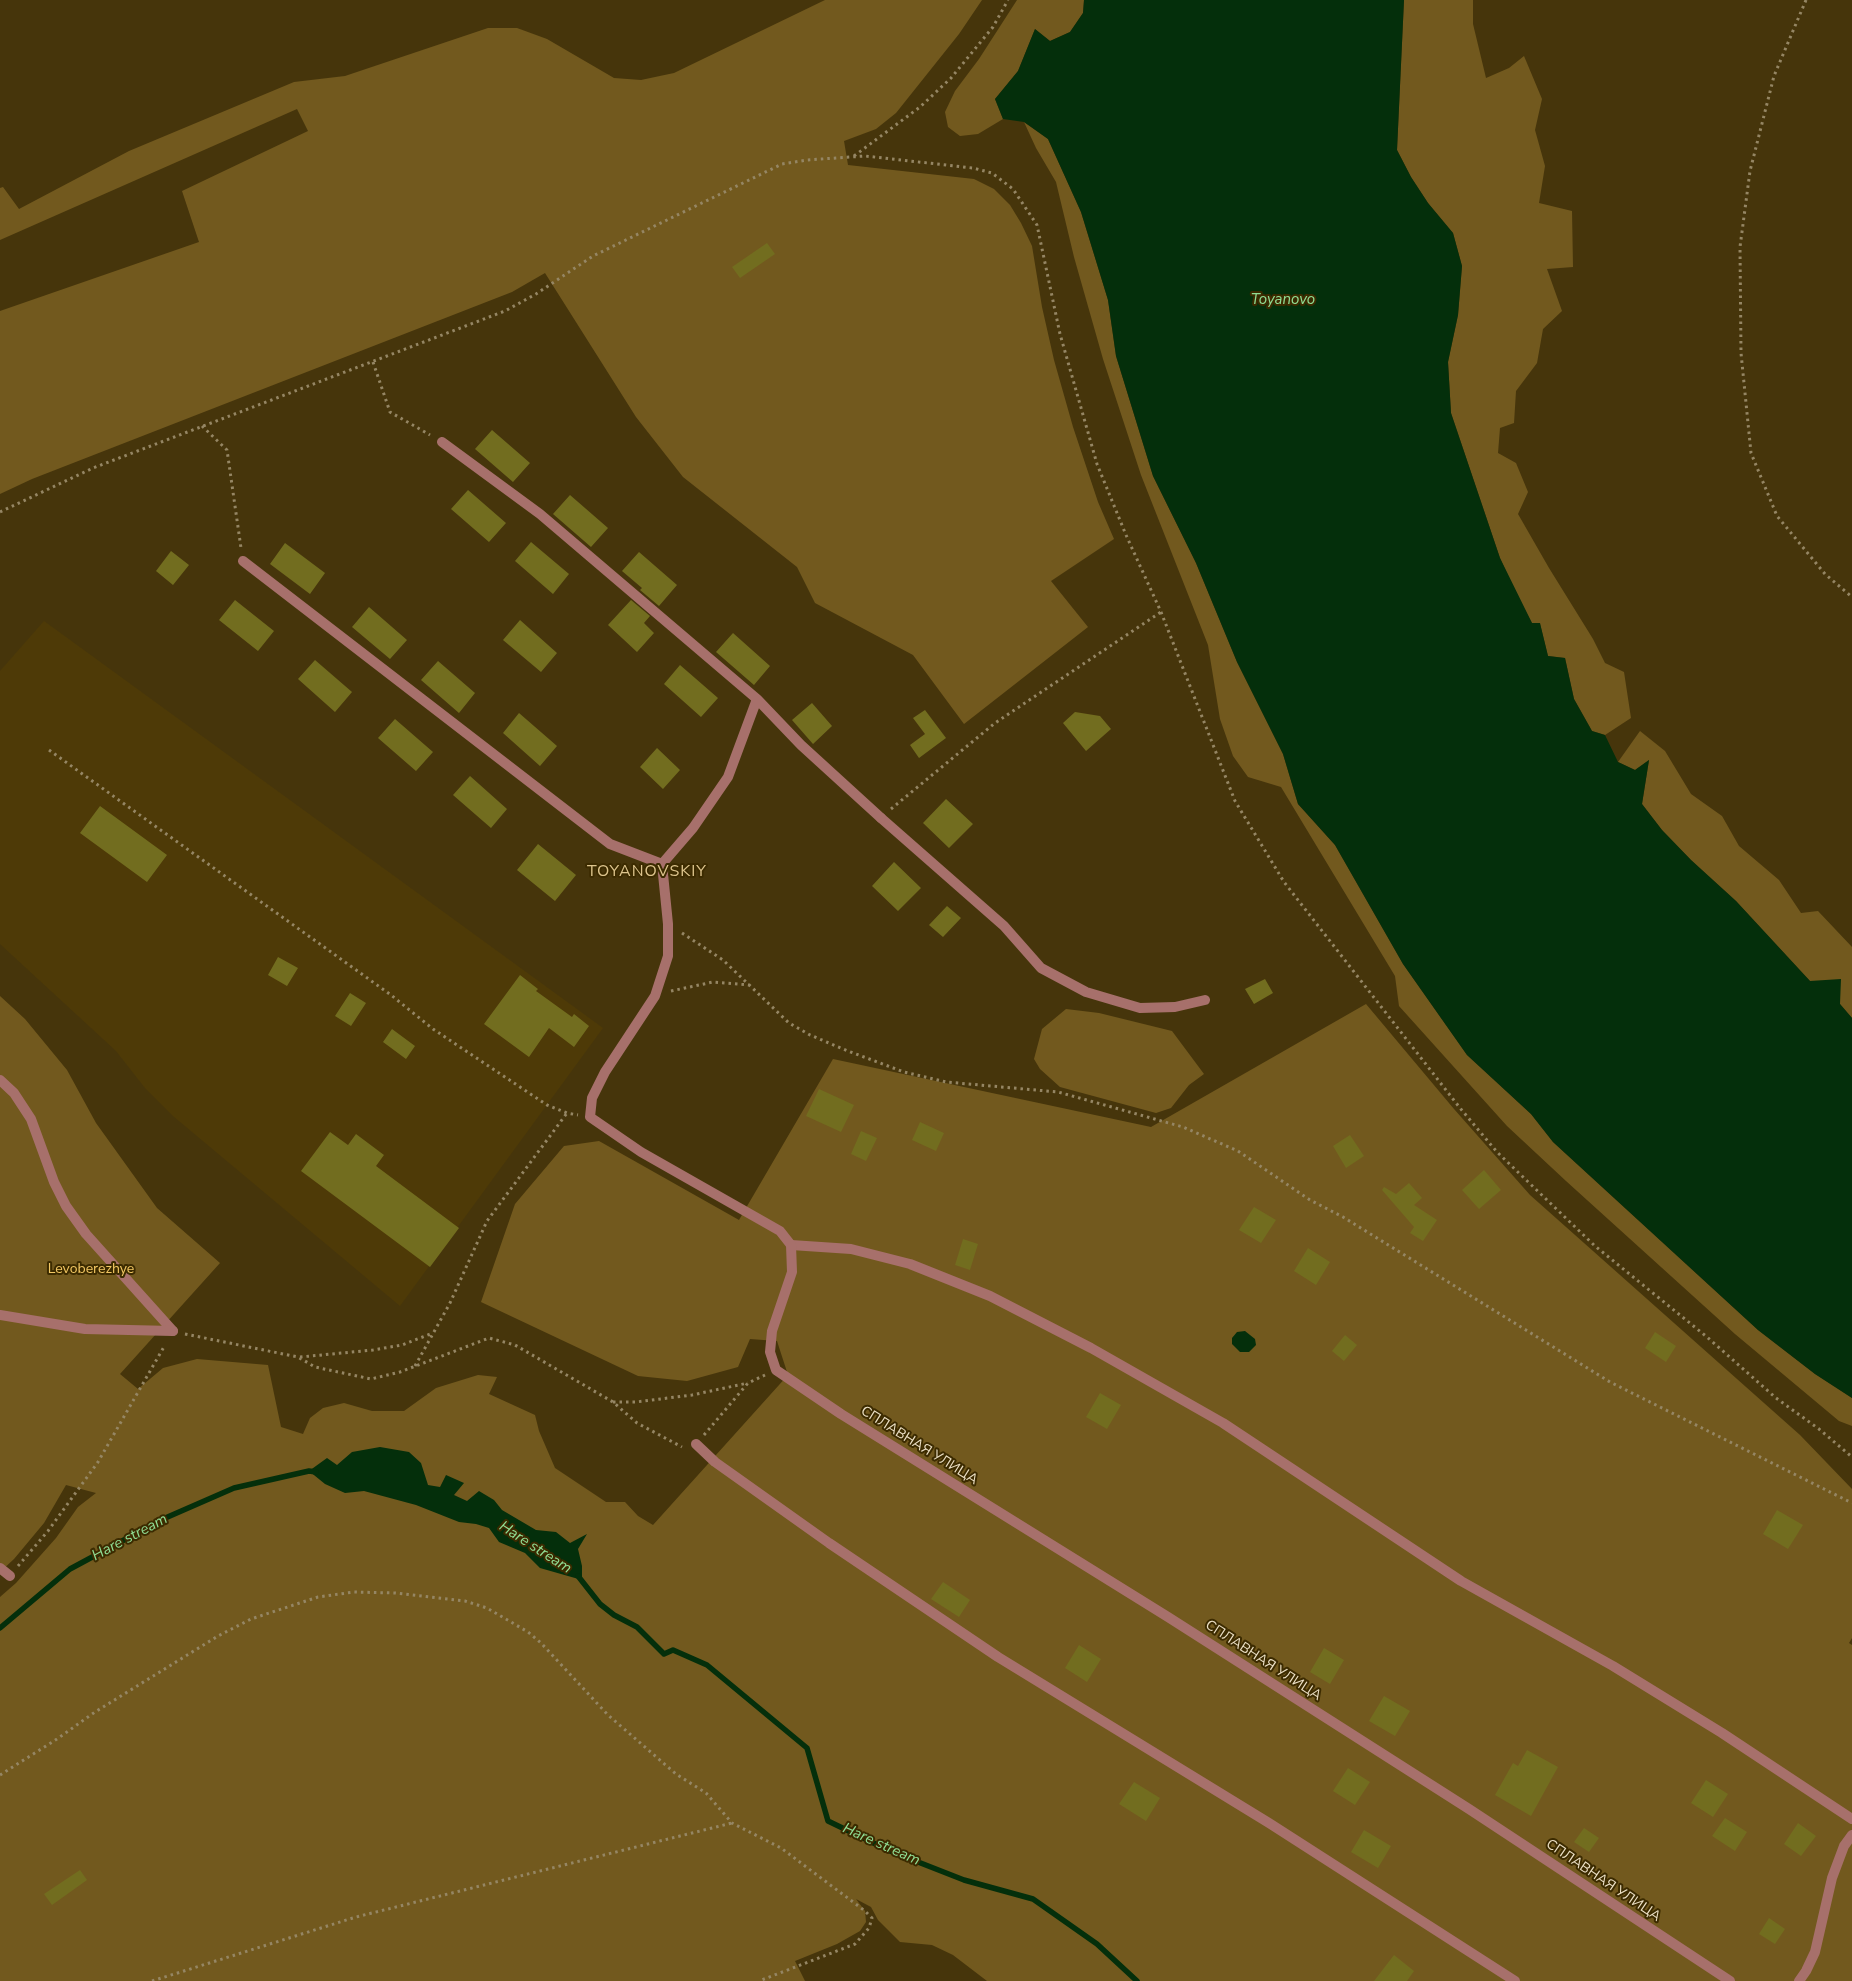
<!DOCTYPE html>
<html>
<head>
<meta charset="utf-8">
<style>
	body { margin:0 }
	canvas { display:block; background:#46350b }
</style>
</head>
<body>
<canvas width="1852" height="1981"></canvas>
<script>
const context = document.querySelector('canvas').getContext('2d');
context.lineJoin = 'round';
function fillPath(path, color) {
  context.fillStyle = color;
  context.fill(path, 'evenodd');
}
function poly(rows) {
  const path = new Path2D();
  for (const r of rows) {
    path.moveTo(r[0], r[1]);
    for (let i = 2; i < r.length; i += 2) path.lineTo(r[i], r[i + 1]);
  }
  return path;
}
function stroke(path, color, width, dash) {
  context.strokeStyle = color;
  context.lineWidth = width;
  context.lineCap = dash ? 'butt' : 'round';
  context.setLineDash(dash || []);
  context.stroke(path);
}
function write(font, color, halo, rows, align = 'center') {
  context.font = font + ' "Nunito Sans",sans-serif';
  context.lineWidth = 4;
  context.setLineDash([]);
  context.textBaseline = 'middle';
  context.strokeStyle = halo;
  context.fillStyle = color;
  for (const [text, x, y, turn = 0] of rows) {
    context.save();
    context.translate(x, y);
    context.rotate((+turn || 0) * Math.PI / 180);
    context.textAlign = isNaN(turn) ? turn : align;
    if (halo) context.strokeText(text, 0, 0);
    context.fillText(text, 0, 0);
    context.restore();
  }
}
const built = poly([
	[44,621,603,1028,400,1306,173,1116,145,1088,116,1051,0,944,0,671]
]);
const green = poly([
	[825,0,982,0,959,34,896,113,876,129,844,141,848,165,974,179,994,189,1010,205,1021,223,1032,246,1042,307,1054,360,1073,427,1098,502,1114,539,1051,581,1088,627,964,724,913,655,815,603,797,567,683,477,636,417,545,273,512,292,32,479,0,494,0,311,199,242,182,191,308,131,297,109,0,240,0,188,3,187,19,209,129,151,294,82,345,76,488,28,517,28,547,39,614,78,641,80,674,73],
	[1017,0,1084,0,1083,13,1070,32,1050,41,1035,29,1018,71,995,99,1003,119,978,134,960,136,948,127,945,112,955,91,979,59],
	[1404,0,1473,0,1473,24,1486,78,1509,68,1524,56,1542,99,1535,130,1545,166,1539,203,1572,211,1573,267,1547,269,1562,311,1543,329,1537,363,1516,391,1514,423,1500,428,1498,453,1516,463,1528,492,1518,514,1549,568,1593,639,1605,663,1624,672,1631,718,1605,735,1592,731,1574,699,1565,658,1548,656,1540,624,1532,623,1516,594,1500,558,1451,413,1448,362,1458,315,1462,266,1453,233,1428,203,1411,177,1397,150],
	[1024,122,1048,139,1081,212,1108,300,1116,356,1153,476,1196,563,1237,662,1283,754,1298,804,1335,845,1403,964,1467,1055,1531,1114,1553,1142,1758,1330,1815,1374,1852,1398,1852,1426,1839,1421,1735,1334,1566,1181,1507,1126,1399,1006,1395,976,1281,787,1248,777,1233,756,1220,719,1208,645,1141,475,1103,359,1074,257,1056,182,1036,148],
	[1640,731,1665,751,1691,794,1722,816,1739,846,1779,880,1801,913,1818,911,1852,947,1852,1018,1840,1004,1810,981,1736,901,1691,860,1662,830,1642,804,1649,760,1635,770,1618,762],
	[0,996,25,1019,67,1070,96,1123,157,1208,220,1263,120,1374,138,1389,163,1368,197,1359,268,1365,281,1427,303,1434,310,1418,323,1408,344,1403,372,1411,404,1411,436,1388,478,1375,497,1377,489,1394,535,1415,539,1431,555,1468,606,1502,625,1502,638,1516,653,1525,788,1375,777,1341,750,1339,738,1367,687,1381,638,1376,481,1302,515,1204,564,1146,599,1141,739,1220,833,1059,1151,1127,1366,1004,1454,1109,1530,1195,1800,1435,1852,1489,1852,1638,1849,1643,1852,1645,1852,1981,987,1981,953,1955,932,1945,900,1942,878,1920,871,1907,856,1899,865,1911,866,1922,860,1931,837,1944,795,1961,805,1981,0,1981,0,1597,16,1583,56,1538,78,1507,96,1493,66,1485,44,1523,14,1559,0,1572],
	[1066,1009,1099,1013,1172,1031,1204,1074,1189,1085,1171,1108,1156,1113,1060,1087,1040,1069,1034,1059,1042,1029]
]);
const water = poly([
	[1084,0,1404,0,1397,150,1411,177,1428,203,1453,233,1462,266,1458,315,1448,362,1451,413,1500,558,1532,623,1540,623,1548,656,1565,658,1574,699,1592,731,1605,735,1618,762,1635,770,1649,760,1642,804,1662,830,1691,860,1736,901,1810,981,1841,979,1840,1004,1852,1018,1852,1398,1815,1374,1758,1330,1553,1142,1531,1114,1467,1055,1403,964,1335,845,1298,804,1283,754,1237,662,1196,563,1153,476,1116,356,1108,300,1081,212,1048,139,1024,122,1003,119,995,99,1018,71,1035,29,1050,41,1070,32,1083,13],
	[1245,1331,1255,1339,1256,1345,1249,1352,1240,1352,1232,1344,1232,1338,1237,1332],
	[380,1447,409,1452,421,1463,428,1485,440,1487,446,1475,464,1483,454,1495,467,1501,479,1491,494,1500,502,1510,536,1530,556,1532,570,1543,587,1534,578,1549,582,1566,582,1580,540,1568,525,1553,499,1542,489,1528,476,1524,459,1522,416,1505,364,1491,345,1493,325,1484,309,1471,327,1458,337,1465,352,1452]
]);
const stream = poly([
	[578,1576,600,1604,614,1615,637,1627,664,1654,673,1650,707,1665,807,1748,828,1821,890,1851,964,1880,1033,1899,1097,1944,1137,1981],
	[0,1628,70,1569,163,1519,234,1488,309,1471,316,1472]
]);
const building = poly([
	[767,243,775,254,740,278,732,267],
	[492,430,530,463,513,482,475,449],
	[468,490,506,523,489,542,451,509],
	[570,495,608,528,591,547,553,514],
	[531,542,569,574,553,594,515,561],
	[285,543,325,573,310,594,270,564],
	[171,551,189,565,173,585,156,571],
	[639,552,677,585,659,606,640,590,642,588,622,571],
	[235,600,274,631,258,651,219,620],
	[631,600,650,616,644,623,654,633,637,652,608,625],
	[369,607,407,640,390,659,352,627],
	[520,620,557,653,541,672,503,640],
	[733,633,770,666,754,685,716,652],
	[315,660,352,692,335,712,298,679],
	[438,661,475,693,459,713,421,680],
	[680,665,718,698,701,717,664,684],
	[812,703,832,726,813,744,792,720],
	[925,710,946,738,919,758,910,745,925,734,913,718],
	[1075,712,1100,716,1111,729,1086,751,1063,723],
	[519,713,557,746,540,766,503,733],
	[395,719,433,752,416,771,378,738],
	[657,748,680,770,663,789,640,767],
	[470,776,507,809,491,828,453,795],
	[946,799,973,824,949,848,923,823],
	[100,806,167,855,147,882,80,833],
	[538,844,576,875,555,901,517,870],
	[894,862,921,888,898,911,872,886],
	[947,906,961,918,943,937,929,925],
	[278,957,298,968,287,986,268,975],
	[520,975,538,989,536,991,572,1017,574,1014,589,1026,574,1047,549,1028,529,1057,484,1024],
	[1265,979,1273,993,1254,1004,1245,989],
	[350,993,366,1003,351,1026,335,1016],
	[392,1029,415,1046,406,1059,383,1042],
	[819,1089,854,1105,841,1132,806,1116],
	[920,1122,944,1133,936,1151,912,1140],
	[861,1131,877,1138,866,1161,851,1154],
	[330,1132,348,1145,356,1134,384,1155,376,1166,459,1228,430,1267,301,1171],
	[1350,1135,1364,1156,1346,1168,1333,1146],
	[1484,1170,1501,1190,1479,1209,1462,1190],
	[1409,1183,1422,1198,1414,1205,1437,1220,1423,1241,1410,1233,1414,1227,1382,1190,1384,1187,1396,1194],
	[1254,1207,1276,1220,1261,1243,1239,1230],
	[963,1239,978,1244,970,1270,955,1265],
	[1308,1248,1330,1262,1316,1285,1294,1271],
	[1655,1332,1676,1346,1666,1362,1645,1348],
	[1345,1335,1357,1345,1344,1361,1332,1351],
	[1100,1393,1121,1405,1107,1429,1086,1417],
	[1777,1510,1803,1525,1788,1549,1763,1534],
	[943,1582,970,1600,959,1617,931,1599],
	[1079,1645,1101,1659,1087,1682,1065,1668],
	[1324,1648,1344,1660,1330,1684,1310,1672],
	[1384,1696,1410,1711,1395,1736,1369,1721],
	[1527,1750,1558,1767,1531,1816,1495,1795,1513,1763,1518,1766],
	[1348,1768,1370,1782,1355,1805,1333,1791],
	[1706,1780,1728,1794,1713,1817,1691,1803],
	[1134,1782,1160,1798,1146,1821,1119,1804],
	[1725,1818,1747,1832,1735,1851,1712,1836],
	[1798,1823,1816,1836,1801,1856,1784,1844],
	[1584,1828,1599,1838,1589,1852,1574,1842],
	[1364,1830,1391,1846,1378,1868,1351,1852],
	[80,1870,87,1880,52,1905,44,1894],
	[1769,1918,1785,1929,1775,1944,1759,1934],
	[1394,1955,1414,1971,1407,1981,1374,1981]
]);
const path = poly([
	[1806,0,1774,76,1750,171,1740,247,1741,353,1751,453,1777,516,1825,574,1852,597],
	[854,156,920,107,951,78,993,27,1008,0],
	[373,362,390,412,430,435],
	[202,426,227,450,241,548],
	[0,512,93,468,505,311,536,294,593,256,782,164,807,160,865,156,973,168,992,173,1013,189,1037,225,1060,334,1097,464,1126,535,1161,612,1235,801,1284,882,1460,1108,1497,1152,1595,1246,1707,1337,1776,1398,1819,1429,1852,1457],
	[49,750,391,995,433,1029,547,1105,567,1113,578,1115],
	[891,809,995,723,1161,612],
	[682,933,723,960,789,1023,810,1035,848,1051,904,1072,946,1082,1058,1092,1183,1127,1238,1151,1310,1200,1343,1217,1610,1382,1852,1503],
	[671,991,713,982,749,985],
	[185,1334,298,1357,315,1367,371,1379,400,1372,489,1338,515,1345,613,1402,637,1423,682,1447],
	[300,1357,373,1350,402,1345,433,1333],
	[415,1366,450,1303,487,1221,567,1113],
	[613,1402,636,1402,692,1395,748,1383],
	[704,1435,748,1383,765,1375],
	[18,1566,48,1531,98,1462,165,1345],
	[0,1775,57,1739,95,1712,218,1636,251,1619,318,1597,354,1592,395,1593,465,1601,487,1608,528,1632,541,1643,608,1715,676,1774,706,1793,732,1823,781,1848,865,1911,872,1918,869,1928,855,1944,759,1981],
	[152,1981,356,1917,732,1823]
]);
const service = poly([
	[881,818,1004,926,1041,968,1086,992,1140,1008,1175,1007,1205,1000],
	[0,1080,14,1093,31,1119,54,1182,66,1206,86,1234,173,1331],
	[791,1245,851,1249,910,1264,990,1296,1091,1348,1223,1423,1461,1581,1613,1666,1722,1733,1852,1819],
	[696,1444,715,1462,829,1543,998,1657,1269,1823,1515,1981],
	[0,1568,10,1576],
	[1799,1981,1806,1971,1815,1952,1832,1878,1844,1846,1852,1835]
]);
const minor = poly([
	[442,442,540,514,757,699,728,777,693,828,662,864,668,924,668,956,655,996,605,1072,592,1098,590,1117,641,1152,780,1231,791,1245,792,1272,772,1331,770,1352,776,1370,841,1414,1168,1617,1469,1809,1730,1981],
	[243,561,610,844,662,864],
	[757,699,801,745,881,818],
	[0,1315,85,1329,173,1331]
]);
const parkNames = [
	["Levoberezhye",91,1270]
];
const streetNames = [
	["СПЛАВНАЯ УЛИЦА",919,1446,32],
	["СПЛАВНАЯ УЛИЦА",1263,1661,33],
	["СПЛАВНАЯ УЛИЦА",1603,1881,34]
];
const waterNames = [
	["Toyanovo",1283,300],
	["Hare stream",130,1538,-28],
	["Hare stream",535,1548,33],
	["Hare stream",881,1845,24]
];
const quarterNames = [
	["TOYANOVSKIY",647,872]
];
fillPath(built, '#4e3a07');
fillPath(green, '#72591e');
fillPath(water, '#042f0b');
stroke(stream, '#042f0b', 5.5);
fillPath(building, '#726d1f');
stroke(path, '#958664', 3, [2.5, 4]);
stroke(service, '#a7706b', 10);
stroke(minor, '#a7706b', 10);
write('14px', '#f2c763', '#3c2b00', parkNames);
write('14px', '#ede1c6', '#3c2b00', streetNames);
write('italic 15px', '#90de94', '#3c2b00', waterNames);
context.letterSpacing = '1px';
write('16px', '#ddc48d', '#3c2b00', quarterNames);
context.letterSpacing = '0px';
</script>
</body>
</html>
